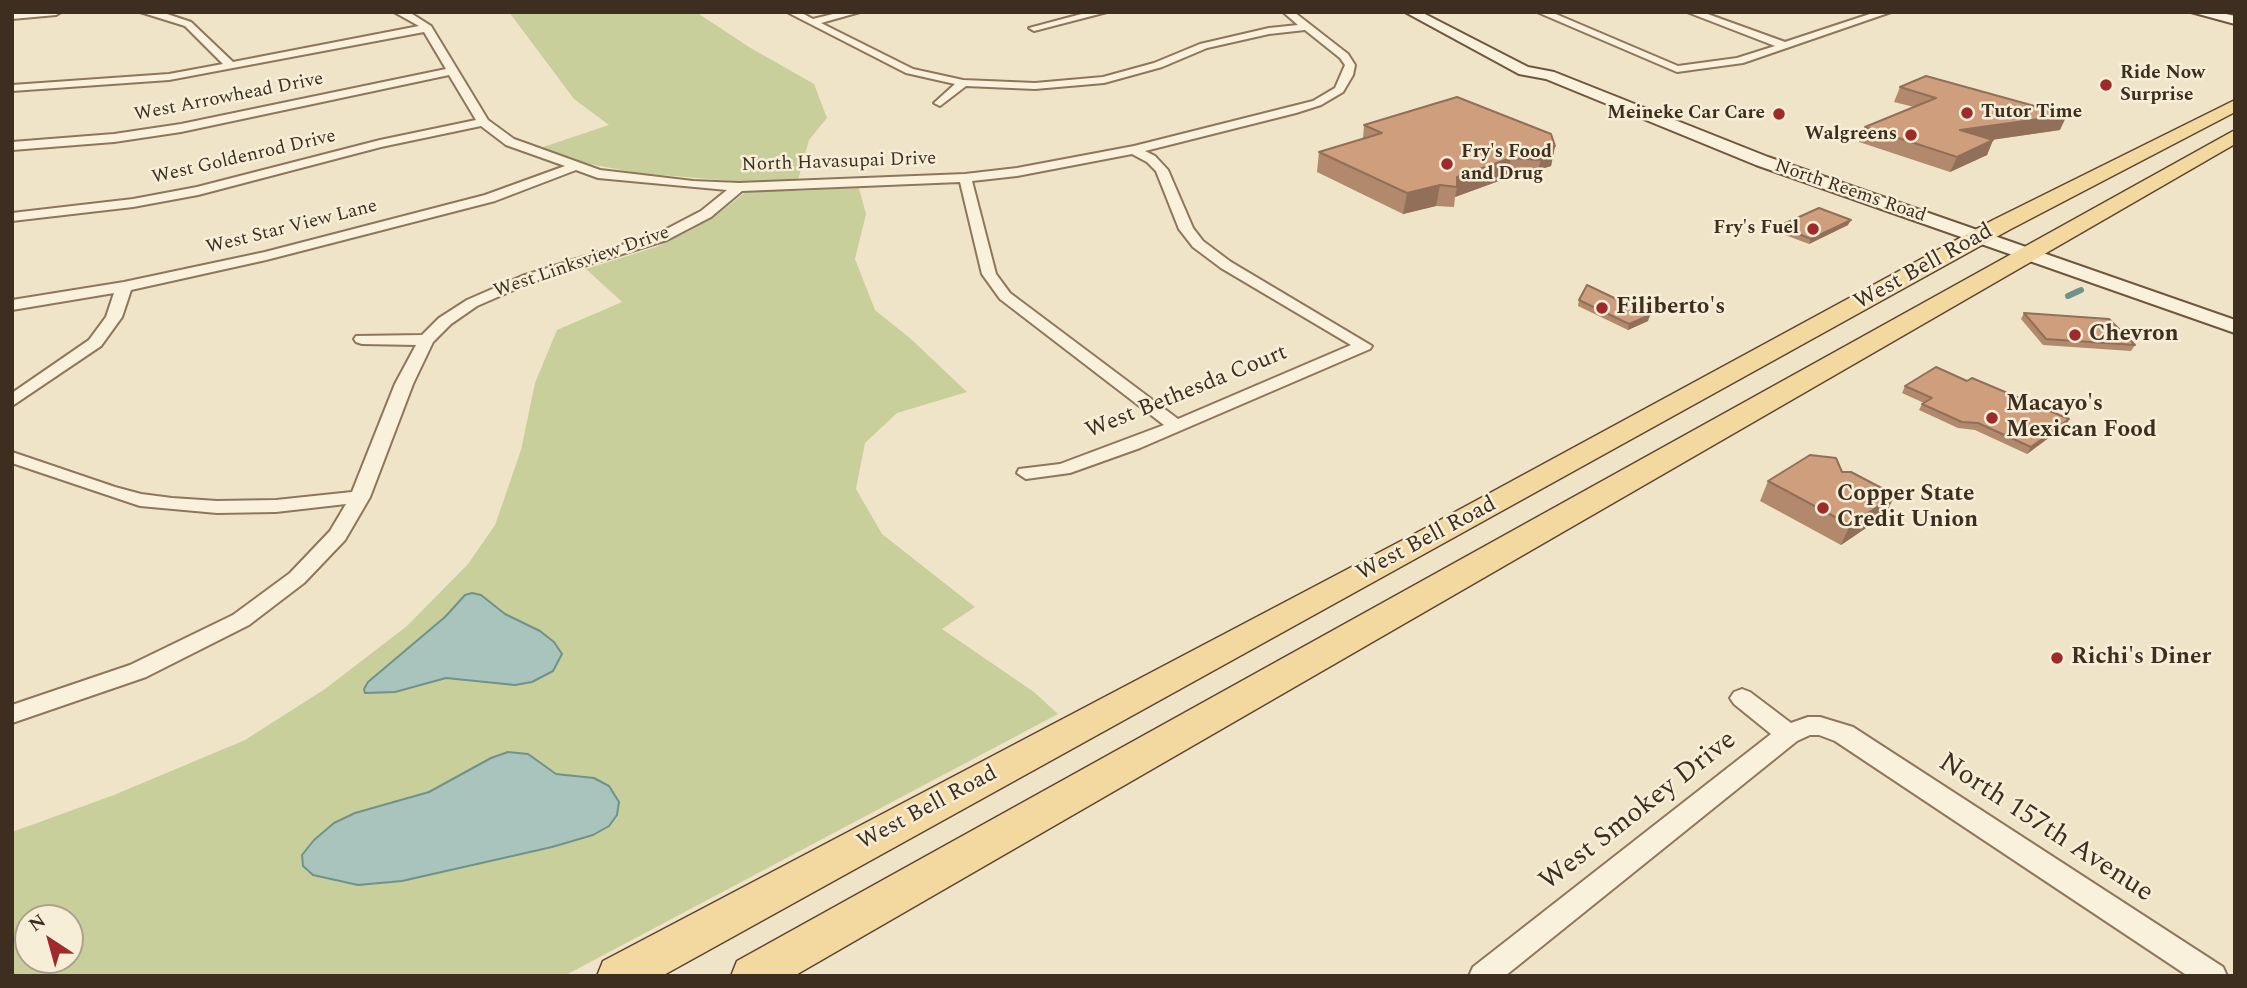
<!DOCTYPE html>
<html>
<head>
<meta charset="utf-8">
<style>
	body { margin:0 }
	#map { position:relative; width:2247px; height:988px; overflow:hidden; background:#f0e4c8; font-family:Spectral,serif }
	canvas { display:block }
	.frame { position:absolute; inset:0; border:14px solid #3d2e20; pointer-events:none }
	.north { position:absolute; left:14px; top:904px; width:70px; height:70px; box-sizing:border-box; background:#f7eed8; border:2px solid #ada18e; border-radius:50%; rotate:324deg; font-size:19px; font-weight:700; line-height:28px; text-align:center; color:#3d2e20 }
	.north::after { content:''; display:block; margin:auto; width:24px; height:32px; background:#9e2a2b; clip-path:polygon(50% 0,100% 100%,50% 72%,0 100%) }
</style>
</head>
<body>
<div id="map">
<canvas width="2247" height="988"></canvas>
<div class="frame"></div>
<div class="north">N</div>
</div>
<script>
const context = document.querySelector('canvas').getContext('2d');
context.lineJoin = 'round';
function fillPath(path, color) {
  context.fillStyle = color;
  context.fill(path, 'evenodd');
}
function poly(rows) {
  const path = new Path2D();
  for (const r of rows) {
    path.moveTo(r[0], r[1]);
    for (let i = 2; i < r.length; i += 2) path.lineTo(r[i], r[i + 1]);
  }
  return path;
}
function stroke(path, color, width, dash) {
  context.strokeStyle = color;
  context.lineWidth = width;
  context.lineCap = dash ? 'butt' : 'round';
  context.setLineDash(dash || []);
  context.stroke(path);
}
function write(font, color, halo, rows, align = 'center') {
  context.font = font + ' Spectral,serif';
  context.lineWidth = 5;
  context.setLineDash([]);
  context.textBaseline = 'middle';
  context.strokeStyle = halo;
  context.fillStyle = color;
  for (const [text, x, y, turn = 0] of rows) {
    context.save();
    context.translate(x, y);
    context.rotate((+turn || 0) * Math.PI / 180);
    context.textAlign = isNaN(turn) ? turn : align;
    if (halo) context.strokeText(text, 0, 0);
    context.fillText(text, 0, 0);
    context.restore();
  }
}
const green = poly([
	[509,12,696,12,749,47,814,84,827,118,809,140,795,191,859,188,866,214,855,259,875,310,911,339,967,392,897,413,865,443,856,489,882,534,975,607,942,629,1034,692,1058,714,564,976,12,976,12,832,114,795,245,740,325,689,407,626,468,564,495,525,521,450,535,383,557,330,622,302,586,269,656,247,689,231,719,213,757,183,637,173,579,162,540,148,609,125,574,99],
	[28,918,70,918,70,960,28,960]
]);
const water = poly([
	[472,593,481,595,505,614,540,631,554,642,562,654,553,671,532,682,515,685,446,678,395,692,365,693,364,689,368,682,445,617,465,595,472,593],
	[508,752,528,754,556,774,594,778,609,786,619,802,617,815,609,826,593,835,552,847,402,881,358,885,313,875,303,866,302,855,314,840,334,823,355,813,429,792,491,758,508,752]
]);
const stream = poly([
	[2068,296,2081,290]
]);
const street = poly([
	[61,12,56,15,12,19,12,13,61,12],
	[140,12,161,12,191,22,233,62,419,26,394,12,409,12,431,26,488,120,514,139,600,170,693,181,739,183,965,174,1017,168,1134,146,1313,101,1335,88,1345,65,1340,58,1305,30,1269,34,1207,48,1162,67,1104,83,1035,89,966,86,940,106,934,103,955,84,906,73,787,12,800,12,813,19,841,12,860,12,821,23,913,69,963,80,1035,83,1103,77,1154,63,1200,44,1269,28,1298,25,1283,12,1294,12,1348,54,1355,65,1353,75,1343,92,1321,105,1296,113,1145,151,1155,156,1168,170,1193,228,1203,241,1231,262,1372,346,1370,349,1140,448,1070,473,1026,479,1017,473,1019,469,1060,464,1164,425,1000,299,982,274,960,182,742,191,711,217,667,240,532,282,477,306,451,324,433,342,413,384,370,497,345,540,304,583,249,625,146,677,12,723,12,705,130,665,233,615,290,573,330,531,346,504,276,512,217,513,140,506,12,463,12,452,115,487,141,494,172,498,217,501,276,500,352,492,395,384,416,345,362,344,356,342,354,339,356,336,422,335,439,318,467,300,522,276,657,234,701,211,727,190,598,178,576,170,495,201,266,260,131,290,122,317,101,346,12,406,12,393,89,340,106,317,114,293,12,310,12,300,124,282,265,252,485,195,565,166,506,145,481,126,381,147,198,195,133,207,12,221,12,213,133,199,197,187,380,140,476,120,449,75,181,132,114,142,12,150,12,142,114,134,181,124,446,69,424,32,169,80,12,91,12,85,169,74,223,64,185,26,140,12],
	[1132,154,1147,162,1156,171,1179,229,1193,247,1221,268,1351,345,1178,419,1010,293,996,274,972,181,1017,176,1132,154],
	[1089,12,1107,12,1034,31,1029,28,1089,12],
	[1537,12,1551,12,1678,66,1737,58,1775,46,1687,12,1702,12,1785,42,1876,12,1891,12,1743,63,1677,72,1537,12],
	[1742,689,1750,692,1791,723,1808,717,1820,717,1853,727,2223,967,2227,976,2188,976,1835,741,1819,735,1810,735,1797,741,1505,976,1469,976,1473,967,1771,734,1734,704,1730,698,1734,692,1742,689]
]);
const secondary = poly([
	[1405,12,1421,12,1528,67,1554,72,1768,157,2235,320,2235,333,1756,165,1546,79,1519,74,1405,12],
	[2191,12,2217,12,2235,16,2235,24,2191,12]
]);
const primary = poly([
	[2235,100,2235,112,2009,230,662,976,597,976,603,961,1420,531,1993,220,2235,100],
	[2235,130,2235,144,794,976,731,976,737,961,2235,130]
]);
const wall = poly([
	[1900,87,2060,130,1992,140,1993,140,1987,155,1950,172,1859,142,1865,127,1914,107,1894,102],
	[1364,125,1555,146,1551,166,1538,170,1536,180,1507,178,1455,197,1454,207,1436,206,1403,214,1317,172,1319,152,1363,139],
	[1848,225,1809,244,1777,232,1779,226],
	[1579,300,1648,321,1628,330,1578,306],
	[2024,313,2135,345,2131,351,2043,345,2021,319],
	[1967,381,2069,419,2066,425,2027,454,1975,430,1958,428,1919,410,1922,404,1924,403,1902,393,1905,386],
	[1842,472,1895,495,1885,515,1841,545,1760,501,1768,481]
]);
const shadedWall = poly([
	[2067,115,2060,130,1954,145,1960,130],
	[1993,140,1987,155,1950,172,1957,157],
	[1555,146,1551,166,1538,170,1541,160,1539,152],
	[1511,158,1507,178,1455,197,1457,187,1457,177],
	[1440,185,1436,206,1403,214,1407,193],
	[1851,220,1848,225,1809,244,1811,239],
	[1650,315,1648,321,1628,330,1629,324],
	[2069,419,2066,425,2027,454,2031,447],
	[1895,495,1885,515,1841,545,1850,525]
]);
const building = poly([
	[1926,76,2067,115,1960,130,1993,140,1957,157,1865,127,1936,98,1900,87,1926,76],
	[1457,97,1551,134,1555,146,1539,152,1541,160,1511,158,1457,177,1457,187,1440,185,1407,193,1319,152,1382,133,1364,125,1457,97],
	[1819,208,1851,220,1811,239,1779,226,1819,208],
	[1587,285,1650,315,1629,324,1579,300,1587,285],
	[2024,313,2109,319,2135,345,2046,339,2024,313],
	[1936,367,1967,381,1972,378,2069,419,2031,447,1978,423,1962,422,1922,404,1932,398,1905,386,1936,367],
	[1810,455,1836,458,1842,472,1851,472,1895,495,1850,525,1768,481,1810,455]
]);
const markers = [
	[2106,85,7,"#9e2a2b"],
	[1967,113,7,"#9e2a2b"],
	[1779,114,7,"#9e2a2b"],
	[1911,135,7,"#9e2a2b"],
	[1447,164,7,"#9e2a2b"],
	[1813,229,7,"#9e2a2b"],
	[1602,308,7,"#9e2a2b"],
	[2075,335,7,"#9e2a2b"],
	[1992,418,7,"#9e2a2b"],
	[1823,508,7,"#9e2a2b"],
	[2057,658,7,"#9e2a2b"]
];
const farPoinames = [
	["Ride Now",2120,74],
	["Surprise",2120,96],
	["Tutor Time",1981,113],
	["Meineke Car Care",1765,114,"right"],
	["Walgreens",1897,135,"right"],
	["Fry's Food",1461,153],
	["and Drug",1461,175],
	["Fry's Fuel",1799,229,"right"]
];
const farStreetnames = [
	["West Arrowhead Drive",229,98,-11],
	["West Goldenrod Drive",244,158,-13],
	["North Havasupai Drive",839,163,-2],
	["North Reems Road",1850,192,19],
	["West Star View Lane",292,228,-14],
	["West Linksview Drive",582,263,-19]
];
const streetNames = [
	["West Bell Road",1924,268,-29],
	["West Bethesda Court",1187,393,-22],
	["West Bell Road",1427,540,-28],
	["West Bell Road",928,809,-28]
];
const poiNames = [
	["Filiberto's",1616,308],
	["Chevron",2089,335],
	["Macayo's",2006,405],
	["Mexican Food",2006,431],
	["Copper State",1837,495],
	["Credit Union",1837,521],
	["Richi's Diner",2071,658]
];
const nearStreetnames = [
	["West Smokey Drive",1639,812,-38],
	["North 157th Avenue",2045,829,33]
];
fillPath(green, '#c9cf9b');
fillPath(water, '#a9c4bc');
stroke(water, '#6f938a', 2);
stroke(stream, '#6f938a', 6);
stroke(street, '#8d765c', 4);
stroke(secondary, '#6f573f', 4);
stroke(primary, '#5b4430', 3);
fillPath(street, '#faf1dc');
fillPath(secondary, '#faf1dc');
fillPath(primary, '#f3d9a0');
fillPath(wall, '#b2896c');
fillPath(shadedWall, '#916f58');
fillPath(building, '#cf9f7d');
stroke(building, '#916f58', 2);
for (const [x, y, r, color] of markers) {
  const dot = new Path2D();
  dot.arc(x, y, r, 0, 2 * Math.PI);
  context.fillStyle = color;
  context.fill(dot);
  stroke(dot, '#f7eed8', 2.5);
}
write('bold 19px', '#3d2e20', '#f7eed8', farPoinames, 'left');
write('19px', '#3d2e20', '#f7eed8', farStreetnames);
write('23px', '#3d2e20', '#f7eed8', streetNames);
write('bold 23px', '#3d2e20', '#f7eed8', poiNames, 'left');
write('28px', '#3d2e20', '#f7eed8', nearStreetnames);
</script>
</body>
</html>
